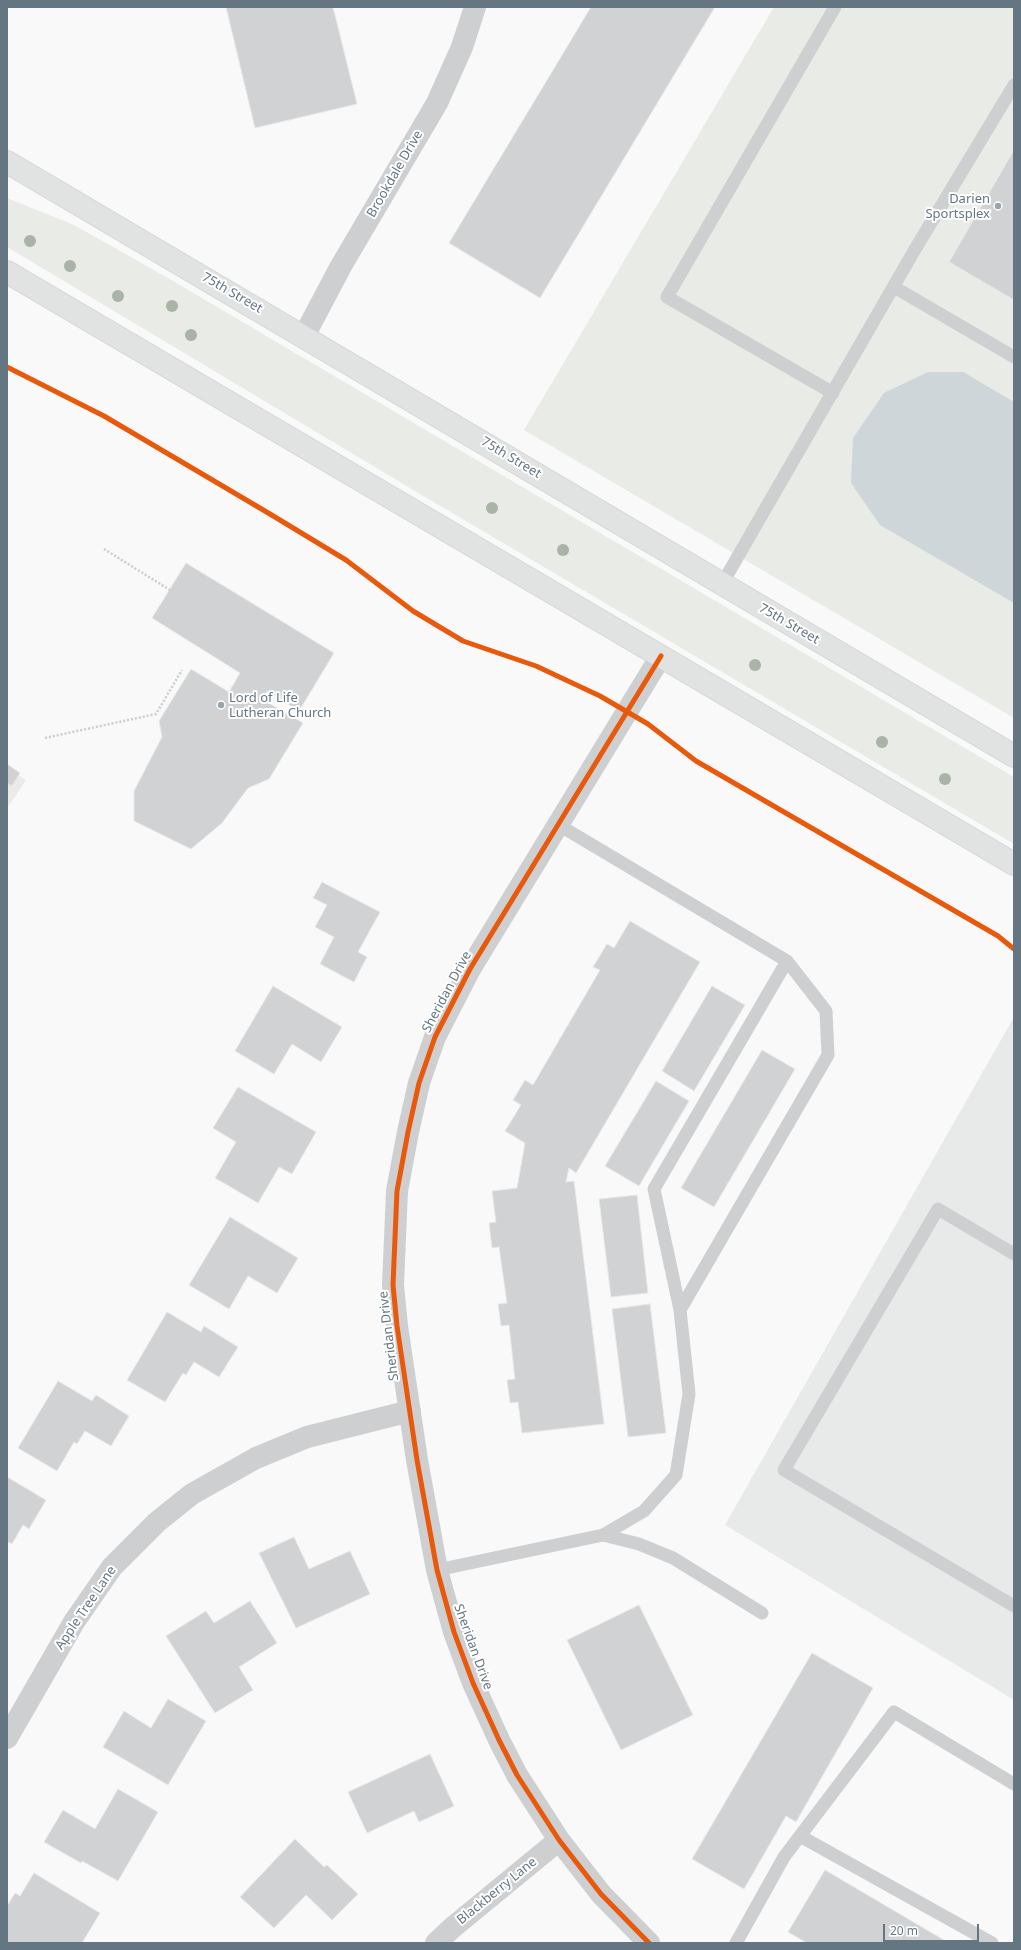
<!DOCTYPE html>
<html>
<head>
<meta charset="utf-8">
<style>
	body { margin:0 }
	#map { position:relative; width:1021px; height:1950px; overflow:hidden; background:#f9f9f9; font-family:"Noto Sans",sans-serif }
	canvas { display:block }
	.frame { position:absolute; inset:0; border:8px solid #657683; pointer-events:none }
	.scale { position:absolute; left:883px; top:1924px; width:96px; height:18px; box-sizing:border-box; border:2px solid #657683; border-top:0; padding-left:5px; font-size:12px; line-height:14px; white-space:nowrap; color:#657683; -webkit-text-stroke:3px #fff; paint-order:stroke }
</style>
</head>
<body>
<div id="map">
<canvas width="1021" height="1950"></canvas>
<div class="frame"></div>
<div class="scale">20 m</div>
</div>
<script>
const context = document.querySelector('canvas').getContext('2d');
context.lineJoin = 'round';
function fillPath(path, color) {
  context.fillStyle = color;
  context.fill(path, 'evenodd');
}
function poly(rows) {
  const path = new Path2D();
  for (const r of rows) {
    path.moveTo(r[0], r[1]);
    for (let i = 2; i < r.length; i += 2) path.lineTo(r[i], r[i + 1]);
  }
  return path;
}
function stroke(path, color, width, dash) {
  context.strokeStyle = color;
  context.lineWidth = width;
  context.lineCap = dash ? 'butt' : 'round';
  context.setLineDash(dash || []);
  context.stroke(path);
}
function write(font, color, halo, rows, align = 'center') {
  context.font = font + ' "Noto Sans",sans-serif';
  context.lineWidth = 4;
  context.setLineDash([]);
  context.textBaseline = 'middle';
  context.strokeStyle = halo;
  context.fillStyle = color;
  for (const [text, x, y, turn = 0] of rows) {
    context.save();
    context.translate(x, y);
    context.rotate((+turn || 0) * Math.PI / 180);
    context.textAlign = isNaN(turn) ? turn : align;
    if (halo) context.strokeText(text, 0, 0);
    context.fillText(text, 0, 0);
    context.restore();
  }
}
const built = poly([
	[1014,1017,1014,1700,725,1525]
]);
const green = poly([
	[774,7,1014,7,1014,718,524,430],
	[7,198,74,225,168,278,1014,777,1014,844,420,494,7,247],
	[7,768,26,780,7,808]
]);
const water = poly([
	[928,372,963,372,1014,402,1014,603,880,525,851,483,853,438,884,393]
]);
const building = poly([
	[226,7,333,7,357,104,255,128,226,7],
	[591,7,715,7,540,298,449,243,591,7],
	[1014,150,1014,300,949,262,1014,150],
	[186,563,334,653,299,711,267,691,262,699,303,723,269,779,248,788,222,823,191,849,134,821,134,791,162,737,159,721,191,669,229,692,240,673,152,618,186,563],
	[7,764,20,773,12,786,7,783,7,764],
	[322,882,380,912,358,952,367,957,354,982,320,964,334,937,315,927,327,905,313,898,322,882],
	[630,921,700,962,576,1173,569,1168,566,1182,574,1181,604,1424,522,1433,518,1402,510,1403,507,1380,515,1379,509,1325,501,1326,498,1304,507,1303,499,1247,492,1248,489,1223,496,1222,492,1191,517,1188,525,1143,505,1131,521,1105,513,1100,525,1080,533,1085,600,970,593,967,607,944,614,948,630,921],
	[273,986,342,1027,321,1062,292,1044,274,1074,235,1051,273,986],
	[712,986,745,1005,694,1091,662,1071,712,986],
	[762,1050,795,1069,714,1207,681,1188,762,1050],
	[656,1081,689,1101,639,1186,605,1166,656,1081],
	[238,1087,316,1132,292,1174,279,1167,258,1203,215,1178,236,1142,213,1128,238,1087],
	[637,1195,648,1293,611,1297,599,1199,637,1195],
	[230,1217,298,1258,277,1293,248,1276,229,1309,189,1285,230,1217],
	[650,1304,666,1433,628,1437,612,1309,650,1304],
	[167,1312,201,1332,204,1326,238,1347,219,1377,194,1362,186,1375,183,1373,165,1402,127,1380,167,1312],
	[58,1381,92,1401,96,1395,129,1416,111,1446,85,1431,77,1444,74,1442,57,1471,18,1448,58,1381],
	[7,1477,46,1500,29,1529,23,1525,12,1544,8,1542,7,1543,7,1477],
	[294,1537,309,1569,350,1551,370,1594,296,1628,259,1553,294,1537],
	[250,1601,277,1643,239,1667,253,1690,215,1713,166,1636,206,1611,214,1623,250,1601],
	[639,1605,693,1715,621,1750,567,1640,639,1605],
	[812,1653,873,1688,796,1822,786,1816,744,1889,692,1859,812,1653],
	[168,1699,206,1721,168,1785,103,1747,124,1711,151,1728,168,1699],
	[430,1754,454,1806,419,1822,414,1811,367,1833,348,1792,430,1754],
	[118,1789,158,1812,118,1881,82,1861,81,1863,44,1842,63,1810,95,1829,118,1789],
	[295,1839,324,1867,327,1865,358,1894,332,1920,306,1895,274,1928,240,1897,295,1839],
	[825,1870,949,1943,807,1943,788,1932,825,1870],
	[34,1873,100,1913,82,1943,7,1943,7,1906,15,1893,20,1896,34,1873]
]);
const path = poly([
	[104,549,170,590],
	[45,738,156,714,182,670]
]);
const lane = poly([
	[894,287,1014,357],
	[833,393,667,297,835,7],
	[722,584,914,251,1014,85],
	[1014,1254,938,1209,784,1470,1014,1606],
	[680,1310,654,1189,787,961],
	[603,1535,639,1544,673,1558,762,1613],
	[437,1570,603,1535,644,1511,676,1475,689,1394,680,1310,828,1055,826,1011,787,961,557,824],
	[800,1836,992,1943],
	[736,1943,784,1857,894,1712,1014,1784]
]);
const street = poly([
	[304,336,341,266,437,103,462,47,475,7],
	[7,1738,74,1622,112,1567,157,1522,192,1494,256,1458,307,1437,410,1411],
	[436,1943,452,1928,559,1840],
	[649,1943,601,1894,559,1840,517,1775,499,1740,473,1683,454,1632,437,1570,417,1460,397,1326,393,1285,397,1191,408,1132,419,1083,435,1037,470,969,661,656]
]);
const secondary = poly([
	[7,162,1014,756],
	[7,272,1014,864]
]);
const cycleway = poly([
	[7,367,104,416,270,514,346,560,413,611,463,641,536,666,600,696,648,724,696,761,998,936,1014,949],
	[649,1943,601,1894,559,1840,517,1775,499,1740,473,1683,454,1632,437,1570,417,1460,397,1326,393,1285,397,1191,408,1132,419,1083,435,1037,470,969,661,656]
]);
const trees = [
	[30,241],
	[70,266],
	[118,296],
	[172,306],
	[191,335],
	[492,508],
	[563,550],
	[755,665],
	[882,742],
	[945,779]
];
const markers = [
	[998,206,4,"#99a4ac"],
	[221,705,4,"#99a4ac"]
];
const streetNames = [
	["Brookdale Drive",395,174,-60],
	["75th Street",232,293,30],
	["75th Street",511,458,31],
	["75th Street",789,624,30],
	["Sheridan Drive",447,992,-62],
	["Sheridan Drive",389,1336,-97],
	["Apple Tree Lane",86,1608,-56],
	["Sheridan Drive",473,1647,70],
	["Blackberry Lane",497,1891,-39]
];
const poiNames = [
	["Darien",990,199],
	["Sportsplex",990,214],
	["Lord of Life",229,698,"left"],
	["Lutheran Church",229,713,"left"]
];
fillPath(built, '#e8e9e9');
fillPath(green, '#e8ebe6');
fillPath(water, '#ced6d9');
fillPath(building, '#d0d2d3');
stroke(building, '#e8e8e8', 1);
stroke(secondary, '#d5d6d7', 24);
stroke(path, '#cbcccd', 2.5, [2, 2]);
stroke(lane, '#cecfd0', 13);
stroke(street, '#cecfd0', 22);
stroke(secondary, '#e1e2e2', 22);
stroke(cycleway, '#e8590c', 5);
context.fillStyle = '#a9b3a7';
for (const [x, y] of trees) {
  context.beginPath();
  context.arc(x, y, 6, 0, 2 * Math.PI);
  context.fill();
}
for (const [x, y, r, color] of markers) {
  const dot = new Path2D();
  dot.arc(x, y, r, 0, 2 * Math.PI);
  context.fillStyle = color;
  context.fill(dot);
  stroke(dot, '#fff', 1.5);
}
write('13px', '#657683', '#fff', streetNames);
write('13px', '#657683', '#fff', poiNames, 'right');
</script>
</body>
</html>
